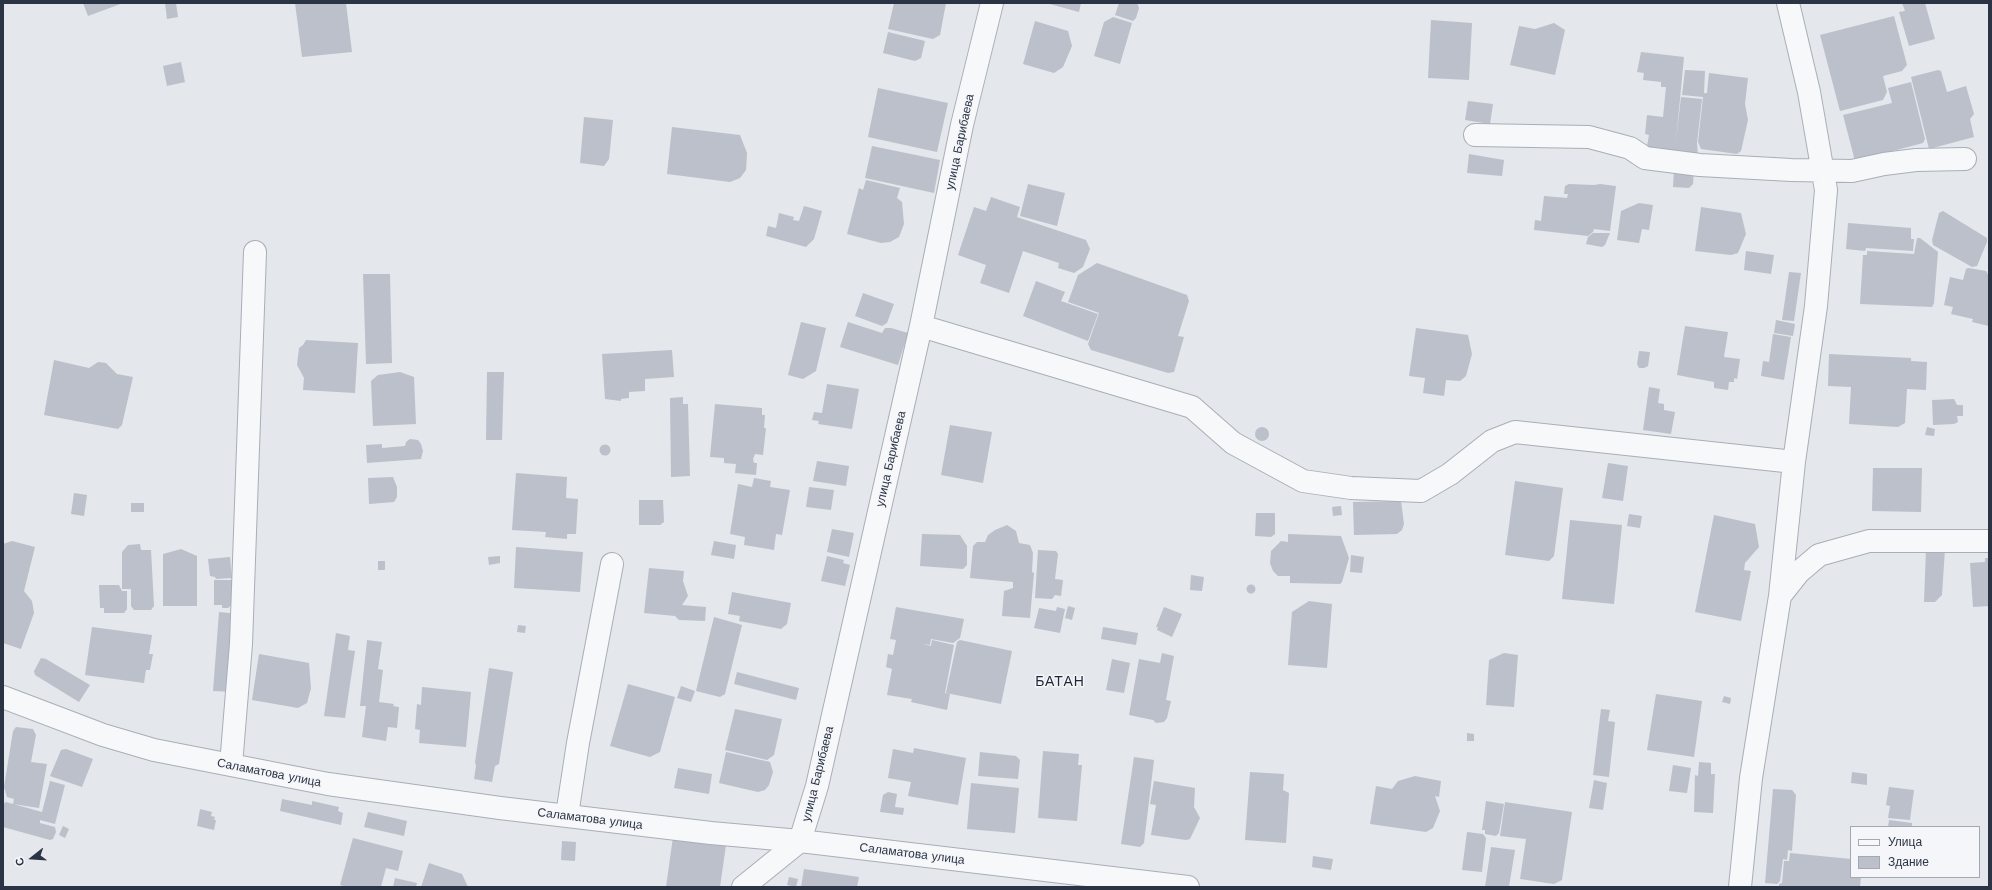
<!DOCTYPE html>
<html>
<head>
<meta charset="utf-8">
<style>
	body { margin:0 }
	#map { position:relative; width:1992px; height:890px; overflow:hidden; background:#e4e7ec; font-family:"Work Sans",sans-serif }
	canvas { display:block }
	.frame { position:absolute; inset:0; border:4px solid #2b3445; pointer-events:none }
	.legend { position:absolute; left:1850px; top:826px; width:130px; height:52px; box-sizing:border-box; background:#f4f6f9; border:1px solid #a4a8b1; margin:0; padding:5px 7px; list-style:none; font-size:12px; color:#2b3445 }
	.legend li { display:flex; align-items:center; gap:8px; height:20px }
	.legend b { width:20px; border:1px solid #a4a8b1 }
	.north { position:absolute; left:12px; top:838px; width:40px; height:40px; -webkit-text-stroke:3px #f4f6f9; paint-order:stroke; rotate:253deg; font-size:11px; font-weight:700; line-height:16px; text-align:center; color:#2b3445 }
	.north::after { content:''; display:block; margin:auto; width:14px; height:18px; background:#2b3445; clip-path:polygon(50% 0,100% 100%,50% 72%,0 100%) }
</style>
</head>
<body>
<div id="map">
<canvas width="1992" height="890"></canvas>
<div class="frame"></div>
<ul class="legend">
<li><b style="height:5px;background:#f7f8fa"></b>Улица</li>
<li><b style="height:11px;background:#bbc0ca"></b>Здание</li>
</ul>
<div class="north">С</div>
</div>
<script>
const context = document.querySelector('canvas').getContext('2d');
context.lineJoin = 'round';
function fillPath(path, color) {
  context.fillStyle = color;
  context.fill(path, 'evenodd');
}
function poly(rows) {
  const path = new Path2D();
  for (const r of rows) {
    if (r.length === 3) {
      path.moveTo(r[0] + r[2], r[1]);
      path.arc(r[0], r[1], r[2], 0, 2 * Math.PI);
      continue;
    }
    path.moveTo(r[0], r[1]);
    for (let i = 2; i < r.length; i += 2) path.lineTo(r[i], r[i + 1]);
  }
  return path;
}
function stroke(path, color, width, dash) {
  context.strokeStyle = color;
  context.lineWidth = width;
  context.lineCap = dash ? 'butt' : 'round';
  context.setLineDash(dash || []);
  context.stroke(path);
}
function write(font, color, halo, rows, align = 'center') {
  context.font = font + ' "Work Sans",sans-serif';
  context.lineWidth = 3;
  context.setLineDash([]);
  context.textBaseline = 'middle';
  context.strokeStyle = halo;
  context.fillStyle = color;
  for (const [text, x, y, turn = 0] of rows) {
    context.save();
    context.translate(x, y);
    context.rotate((+turn || 0) * Math.PI / 180);
    context.textAlign = isNaN(turn) ? turn : align;
    if (halo) context.strokeText(text, 0, 0);
    context.fillText(text, 0, 0);
    context.restore();
  }
}
const building = poly([
	[83,3,123,3,88,16],
	[165,3,176,3,178,17,167,19],
	[295,3,346,3,352,52,302,57],
	[894,3,946,3,940,35,933,39,888,29],
	[1046,3,1081,3,1079,12],
	[1119,3,1137,3,1139,8,1136,18,1133,21,1115,15],
	[1902,3,1925,3,1935,39,1909,46,1899,12,1905,11],
	[1894,16,1907,65,1902,71,1883,76,1887,92,1883,100,1840,111,1820,35],
	[1113,17,1132,23,1120,64,1094,56,1104,22],
	[1431,20,1472,23,1469,80,1428,78],
	[1035,21,1068,31,1072,46,1063,67,1054,73,1023,64],
	[1554,23,1565,30,1555,75,1510,65,1519,26,1535,29],
	[888,32,925,41,921,58,915,61,883,53],
	[1641,52,1684,57,1676,141,1681,97,1702,99,1697,143,1698,157,1660,152,1647,146,1649,135,1645,134,1647,115,1663,117,1666,87,1661,87,1661,82,1643,80,1644,73,1637,72],
	[181,62,185,82,167,86,163,66],
	[1685,70,1705,71,1704,93,1707,93,1709,73,1748,78,1745,104,1748,120,1741,151,1737,154,1701,149,1698,142,1703,97,1682,95],
	[1938,70,1941,71,1947,92,1966,86,1974,114,1970,119,1974,137,1929,149,1911,77],
	[1911,82,1925,139,1923,143,1855,161,1843,115,1892,103,1888,88],
	[878,88,948,103,937,152,868,137],
	[1468,101,1493,104,1490,124,1465,120],
	[584,117,613,120,609,159,604,166,580,163],
	[672,127,740,135,747,153,746,170,740,178,730,182,667,174],
	[872,146,940,160,934,193,865,178],
	[1469,154,1504,160,1502,176,1467,173],
	[1674,169,1694,170,1693,184,1689,188,1673,187],
	[866,180,900,188,897,198,902,202,904,224,899,237,890,242,881,243,847,234,859,188,863,190],
	[1028,184,1065,193,1057,226,1020,216],
	[1569,184,1594,185,1600,184,1616,186,1610,231,1594,229,1593,232,1588,236,1534,230,1535,220,1541,221,1544,196,1567,198,1568,194,1564,194,1565,186],
	[991,197,1020,207,1017,217,1086,240,1090,249,1083,267,1074,273,1058,268,1059,263,1023,251,1009,293,980,283,986,265,958,255,974,207,986,211],
	[1639,203,1653,205,1649,230,1642,229,1639,243,1617,240,1621,211],
	[804,206,822,211,814,239,806,247,766,236,768,226,776,228,779,213,794,217,793,220,799,221],
	[1701,207,1741,213,1746,234,1738,253,1731,255,1695,251],
	[1943,211,1987,238,1987,242,1977,266,1972,267,1933,245,1932,240,1939,213],
	[1848,223,1911,228,1911,239,1914,239,1913,251,1866,248,1865,251,1846,249],
	[1593,233,1610,233,1605,245,1602,247,1586,244,1588,237],
	[1917,238,1920,238,1938,252,1934,303,1932,307,1860,304,1863,255,1867,255,1867,251,1914,254],
	[1746,251,1774,255,1771,274,1744,270],
	[1097,263,1187,295,1189,301,1178,336,1184,337,1174,372,1168,373,1091,350,1088,344,1099,313,1068,302,1078,275],
	[1968,268,1986,271,1989,276,1989,326,1972,322,1973,319,1951,314,1953,307,1944,305,1950,277,1963,280,1966,269],
	[1789,272,1801,273,1794,321,1782,320],
	[363,274,390,274,392,363,366,364],
	[1036,281,1065,292,1061,301,1098,314,1088,341,1023,316],
	[863,293,894,304,887,323,882,326,855,316],
	[1776,320,1795,324,1793,336,1774,333],
	[801,322,826,328,816,371,803,379,788,375],
	[848,322,882,333,885,328,891,328,908,333,898,365,840,347],
	[1685,326,1728,332,1724,357,1740,359,1737,379,1734,378,1734,382,1729,382,1728,390,1714,388,1714,382,1677,375],
	[1416,328,1468,335,1472,354,1466,376,1460,381,1446,380,1444,396,1423,393,1425,378,1409,376],
	[1773,334,1791,337,1784,380,1761,376,1763,361,1769,362],
	[306,340,358,343,355,393,303,390,304,378,297,365,299,348,303,345],
	[672,350,674,377,645,379,645,391,629,392,629,398,621,399,621,401,605,399,602,354],
	[1639,351,1650,352,1648,366,1644,368,1639,368,1637,364],
	[1829,354,1911,358,1911,361,1927,362,1926,390,1907,389,1905,423,1898,427,1849,424,1851,387,1828,386],
	[54,360,89,368,98,362,106,363,117,374,133,377,122,425,118,429,44,415],
	[400,372,414,377,416,424,373,426,371,381,378,375],
	[487,372,504,372,502,440,486,440],
	[827,384,859,389,852,429,818,424,819,421,812,420,814,412,822,413],
	[1649,387,1660,389,1658,403,1664,404,1664,410,1675,412,1671,434,1643,430],
	[683,397,683,404,688,404,690,476,671,477,670,398],
	[1954,399,1957,405,1963,405,1963,416,1957,416,1958,422,1954,424,1933,425,1932,400],
	[715,404,762,408,762,415,765,415,764,428,766,428,763,455,755,454,753,459,754,463,757,463,756,475,735,473,736,464,724,463,724,458,710,457],
	[950,425,992,432,983,483,941,475],
	[1927,427,1935,429,1934,436,1925,435],
	[1262,434,7],
	[410,439,418,440,421,444,423,451,421,459,367,463,366,445,382,444,382,448,405,446,406,442],
	[605,450,5.5],
	[817,461,849,466,846,486,813,481],
	[1608,463,1628,466,1623,501,1602,498],
	[1873,468,1922,468,1921,512,1872,511],
	[516,473,567,477,566,498,578,499,576,534,567,534,567,539,545,537,546,532,512,530],
	[393,477,397,487,397,497,394,502,369,504,368,478],
	[754,478,771,481,770,487,790,490,782,535,776,534,774,550,744,545,745,537,730,534,738,484,752,487],
	[1515,481,1563,488,1554,556,1549,561,1505,555],
	[809,487,834,490,831,510,806,507],
	[74,493,87,495,84,516,71,514],
	[639,500,663,500,664,522,660,525,639,525],
	[1401,501,1404,524,1402,530,1397,534,1354,535,1353,502],
	[131,503,144,503,144,512,131,512],
	[1341,506,1342,515,1333,516,1332,507],
	[1256,513,1275,513,1275,534,1271,537,1255,536],
	[1629,514,1642,516,1640,528,1627,526],
	[1714,515,1755,524,1759,547,1745,563,1744,570,1751,571,1741,621,1695,612],
	[1570,520,1622,525,1614,604,1562,599],
	[1007,525,1016,531,1019,543,1030,545,1033,553,1032,572,1034,573,1030,618,1002,616,1004,591,1013,588,1013,582,970,578,973,546,977,542,985,542,988,535,995,530],
	[832,529,854,533,849,557,827,552],
	[922,534,960,535,967,546,967,565,963,569,920,566],
	[1288,534,1341,536,1349,558,1342,582,1340,584,1290,583,1290,576,1278,576,1273,571,1270,563,1271,551,1281,541,1288,542],
	[12,541,35,547,24,591,32,601,34,613,21,649,3,643,3,544],
	[714,541,736,545,734,559,711,555],
	[140,544,141,550,151,550,154,606,151,610,134,610,131,606,131,589,122,589,122,552,128,545],
	[516,547,583,552,580,592,514,588],
	[181,549,197,556,197,606,163,606,163,554],
	[1926,549,1945,549,1942,595,1935,602,1924,602],
	[1038,550,1056,551,1058,554,1055,579,1063,580,1061,596,1055,595,1052,599,1035,598],
	[1351,555,1364,557,1362,573,1350,572],
	[500,556,500,563,489,565,488,557],
	[827,556,844,560,843,563,850,565,845,586,821,581],
	[230,557,232,578,216,579,215,577,210,576,208,559],
	[1985,558,1989,558,1989,606,1973,607,1970,563,1985,562],
	[378,561,385,561,385,570,378,570],
	[649,568,684,571,683,581,688,596,682,605,706,607,705,621,679,620,675,616,644,613],
	[1191,575,1204,577,1202,591,1190,590],
	[214,580,235,580,235,602,228,608,222,608,222,605,214,605],
	[1251,589,4.5],
	[99,585,119,585,122,591,127,591,127,609,124,613,104,613,104,608,100,608],
	[732,592,791,603,787,624,781,629,739,621,740,616,728,614],
	[1309,601,1332,604,1327,668,1288,665,1292,612],
	[1068,606,1075,608,1072,620,1065,618],
	[896,607,964,619,960,638,953,643,931,639,930,645,923,644,931,646,932,640,954,645,945,693,950,694,947,710,911,702,912,699,887,695,892,669,886,667,888,654,893,655,896,640,890,639],
	[1057,607,1065,609,1060,633,1034,628,1039,608,1056,611],
	[1164,607,1182,614,1172,637,1157,630,1158,627,1156,627],
	[219,612,238,614,233,692,213,691],
	[714,617,742,625,725,694,720,697,696,691],
	[518,625,526,626,525,633,517,632],
	[92,627,152,635,149,654,153,654,150,670,146,670,144,683,85,675],
	[1103,627,1138,633,1136,645,1101,639],
	[336,633,350,636,348,650,355,651,345,718,324,716],
	[367,640,382,642,378,669,383,670,379,702,394,704,393,706,399,707,397,728,388,727,386,741,362,737,366,706,360,706],
	[960,640,1012,651,1001,704,946,693,957,642],
	[1162,653,1174,656,1166,700,1171,701,1167,718,1164,722,1156,723,1153,720,1129,715,1139,659,1160,663],
	[1504,653,1518,655,1514,707,1486,705,1489,660],
	[259,654,309,663,311,688,307,703,298,708,252,700],
	[41,658,46,659,90,685,79,702,35,675,34,671],
	[1112,659,1130,663,1124,693,1106,690],
	[489,668,513,672,499,764,495,766,492,782,474,779,476,766,475,762],
	[737,672,799,688,796,700,734,684],
	[628,684,675,697,660,752,650,757,610,746],
	[681,686,695,691,691,702,677,698],
	[422,687,471,692,466,747,419,743,420,730,415,729,417,704,421,705],
	[1656,694,1702,701,1694,757,1647,750],
	[1724,696,1731,698,1730,704,1722,702],
	[735,709,782,719,774,755,767,760,725,750],
	[1601,709,1610,710,1608,721,1615,722,1609,777,1593,775],
	[16,727,33,729,36,735,31,762,47,764,39,808,13,804,14,799,7,797,4,787,13,731],
	[1467,733,1474,734,1474,741,1467,741],
	[914,748,966,758,958,805,908,796,911,782,888,778,893,749,913,753],
	[66,749,93,759,82,787,50,776,61,750],
	[1043,751,1079,754,1078,765,1082,765,1077,821,1038,818],
	[726,752,770,762,773,772,769,785,765,790,758,792,719,783],
	[980,752,1016,756,1020,760,1018,779,978,776],
	[1134,757,1154,760,1144,843,1140,847,1121,844],
	[1699,762,1711,763,1711,774,1715,774,1713,813,1694,812,1695,775,1698,776],
	[1673,765,1691,768,1687,793,1669,791],
	[678,768,712,774,709,794,674,788],
	[1250,772,1284,774,1283,790,1289,793,1286,843,1245,840],
	[1852,772,1867,774,1867,785,1851,783],
	[1415,776,1441,781,1439,797,1435,796,1440,811,1433,828,1426,832,1370,824,1376,786,1392,789,1398,781],
	[1594,780,1607,783,1603,810,1589,808],
	[50,781,65,785,55,824,40,820,40,823,55,827,56,832,53,839,50,840,3,827,3,804,6,802,42,812],
	[1154,781,1195,788,1194,807,1200,818,1190,839,1186,840,1151,835,1156,805,1150,804],
	[971,783,1019,788,1015,833,967,829],
	[1889,787,1914,790,1910,820,1888,818,1890,806,1886,805],
	[1773,789,1792,790,1796,795,1792,851,1788,850,1787,860,1783,859,1780,881,1777,884,1765,883],
	[888,792,897,794,895,807,904,808,903,815,880,812,883,795],
	[282,799,312,805,312,801,339,807,338,811,343,813,341,825,280,811],
	[1486,801,1504,804,1499,833,1496,836,1485,834,1485,830,1482,830],
	[1505,802,1572,812,1562,880,1554,884,1520,879,1526,839,1500,836],
	[200,809,212,812,211,816,215,817,214,820,216,820,214,830,197,826],
	[368,812,407,821,404,836,364,827],
	[1889,820,1912,823,1912,827,1888,827],
	[63,826,69,829,65,838,59,835],
	[1467,832,1483,834,1486,838,1482,872,1462,870],
	[673,837,726,845,720,887,666,887],
	[353,838,403,851,398,871,386,868,381,887,347,887,340,885],
	[562,841,576,842,575,861,561,860],
	[1491,847,1515,850,1509,887,1485,887],
	[1790,853,1851,859,1851,877,1861,877,1860,887,1779,887,1779,884,1782,883,1784,861,1789,861],
	[1313,856,1333,859,1331,870,1312,867],
	[429,863,462,874,468,887,421,887],
	[804,869,859,877,857,887,801,887],
	[789,877,798,879,796,887,787,885],
	[395,878,417,883,416,887,393,887]
]);
const minor = poly([
	[1475,135,1589,137,1630,148,1645,158,1700,165,1791,170,1852,171,1884,164,1916,160,1965,159],
	[921,326,1192,407,1233,443,1303,481,1351,488,1421,491,1450,474,1492,441,1515,432,1794,462],
	[1780,596,1799,572,1819,555,1869,541,1989,541],
	[3,697,103,735,154,750,328,784,500,808,711,833,800,841,1188,887],
	[231,765,241,644,255,252],
	[567,815,578,743,612,564],
	[743,887,800,841,817,786,921,326,962,125,992,3],
	[1740,887,1751,778,1780,596,1794,462,1816,306,1826,190,1809,92,1788,3]
]);
const streetNames = [
	["улица Барибаева",960,142,-78],
	["улица Барибаева",891,459,-77],
	["Саламатова улица",269,773,11],
	["улица Барибаева",818,774,-76],
	["Саламатова улица",590,819,7],
	["Саламатова улица",912,854,7]
];
const quarterNames = [
	["БАТАН",1060,682]
];
fillPath(building, '#bbc0ca');
stroke(minor, '#a9aeb7', 24);
stroke(minor, '#f7f8fa', 22);
write('12px', '#2b3445', '#f4f6f9', streetNames);
context.letterSpacing = '1px';
write('14px', '#1d2536', '#f4f6f9', quarterNames);
context.letterSpacing = '0px';
</script>
</body>
</html>
